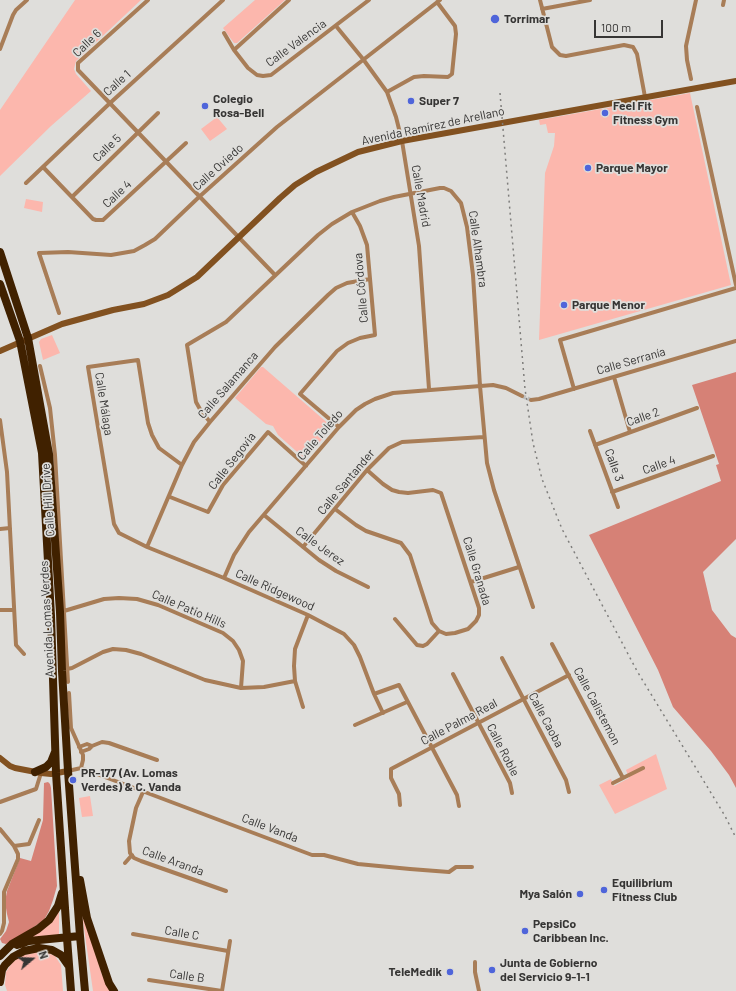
<!DOCTYPE html>
<html>
<head>
<meta charset="utf-8">
<style>
	body { margin:0 }
	#map { position:relative; width:736px; height:991px; overflow:hidden; background:#dfdedb; font-family:Barlow,sans-serif }
	canvas { display:block }
	.north { position:absolute; left:12px; top:939px; width:40px; height:40px; -webkit-text-stroke:3px #dfdedb; paint-order:stroke; rotate:71deg; font-size:11px; font-weight:700; line-height:16px; text-align:center; color:#363534 }
	.north::after { content:''; display:block; margin:auto; width:14px; height:18px; background:#363534; clip-path:polygon(50% 0,100% 100%,50% 72%,0 100%) }
	.scale { position:absolute; left:594px; top:20px; width:69px; height:18px; box-sizing:border-box; border:2px solid #363534; border-top:0; padding-left:5px; font-size:12px; line-height:14px; white-space:nowrap; color:#363534; -webkit-text-stroke:3px #dfdedb; paint-order:stroke }
</style>
</head>
<body>
<div id="map">
<canvas width="736" height="991"></canvas>
<div class="north">N</div>
<div class="scale">100 m</div>
</div>
<script>
const context = document.querySelector('canvas').getContext('2d');
context.lineJoin = 'round';
function fillPath(path, color) {
  context.fillStyle = color;
  context.fill(path, 'evenodd');
}
function poly(rows) {
  const path = new Path2D();
  for (const r of rows) {
    path.moveTo(r[0], r[1]);
    for (let i = 2; i < r.length; i += 2) path.lineTo(r[i], r[i + 1]);
  }
  return path;
}
function stroke(path, color, width, dash) {
  context.strokeStyle = color;
  context.lineWidth = width;
  context.lineCap = dash ? 'butt' : 'round';
  context.setLineDash(dash || []);
  context.stroke(path);
}
function write(font, color, halo, rows, align = 'center') {
  context.font = font + ' Barlow,sans-serif';
  context.lineWidth = 3.5;
  context.setLineDash([]);
  context.textBaseline = 'middle';
  context.strokeStyle = halo;
  context.fillStyle = color;
  for (const [text, x, y, turn = 0] of rows) {
    context.save();
    context.translate(x, y);
    context.rotate((+turn || 0) * Math.PI / 180);
    context.textAlign = isNaN(turn) ? turn : align;
    if (halo) context.strokeText(text, 0, 0);
    context.fillText(text, 0, 0);
    context.restore();
  }
}
const green = poly([
	[75,0,141,0,76,61,74,69,76,74,91,91,51,126,0,176,0,110],
	[255,0,285,0,237,43,234,43,223,28],
	[690,93,731,285,539,340,545,173,554,146,555,133,548,133,546,124,540,125,539,120],
	[217,117,227,129,210,141,201,129],
	[26,199,43,202,42,212,24,208],
	[52,335,60,353,43,360,39,342,41,339],
	[263,367,331,426,331,429,306,458,304,458,278,435,273,426,266,424,235,398,261,367],
	[656,754,667,789,615,814,599,785,611,779,614,786,629,778,626,770],
	[90,796,93,816,82,817,79,798],
	[59,907,59,936,23,940],
	[82,914,84,914,102,975,111,991,93,991],
	[43,951,55,956,61,965,63,991,7,991,5,985,6,972,12,963,20,956]
]);
const forest = poly([
	[736,372,736,539,703,572,712,610,731,635,736,638,736,788,729,775,711,751,673,707,658,670,589,535,721,481,716,465,719,464,692,385],
	[48,782,50,784,51,788,57,886,53,900,49,911,44,920,22,935,6,944,2,943,0,939,6,931,9,922,7,914,5,902,7,891,20,858,31,861,43,820,44,783]
]);
const streetTunnel = poly([
	[522,396,531,400]
]);
const street = poly([
	[148,0,78,63,78,70,275,275],
	[540,0,552,47,560,55,566,56,624,45,633,47,637,54,645,97],
	[723,5,724,0],
	[542,9,590,0],
	[336,26,363,59,387,92,396,117,402,141,419,246,429,389],
	[224,33,234,50,248,68,257,75,263,76,271,75,369,0],
	[0,49,13,15,16,10,27,0],
	[234,50,289,0],
	[691,79,687,60,686,46,696,0],
	[387,92,414,77,424,76,448,77,452,74,456,34,455,26,437,2],
	[697,107,736,285],
	[43,167,93,219,96,220,103,220,186,143],
	[26,183,109,104,223,0],
	[72,197,158,113],
	[59,313,39,253,68,252,111,255,134,251,145,245,155,239,199,197,277,127,440,0],
	[40,366,50,408,55,455,68,682],
	[614,377,630,432],
	[574,389,560,340,736,288],
	[531,400,539,399,736,341],
	[0,420,7,472,16,645,24,654],
	[210,422,201,411,196,402,187,345,226,322,318,235,332,224,352,212,380,201,394,197,440,188,444,188,451,191,461,203,467,227,473,275,480,386,487,463,494,490,533,607],
	[339,427,300,394,337,351,348,343,360,338,375,335,367,245,360,226,352,212],
	[590,431,618,507],
	[595,445,697,408],
	[182,465,159,448,152,435,148,423,138,360,88,367,114,524,119,533,147,547,224,578,308,615,344,634,354,645,360,657,374,694,383,713],
	[612,492,713,456],
	[170,497,208,512,223,485,268,432,306,466],
	[335,509,356,525,366,531,401,543,410,555,432,623,439,631,446,634,455,633,468,629,476,621,479,615,479,608,441,493,433,490,408,493,399,492,392,490,383,484,367,470],
	[264,515,319,560,336,571,368,587],
	[0,529,10,528],
	[147,547,182,465,194,442,210,422,275,347,328,295,336,288,347,283,370,279],
	[303,547,367,470,389,448,402,442,484,437],
	[224,578,234,555,249,532,339,427,356,410,365,404,375,399,393,393,493,385,506,388,522,396],
	[471,582,519,567],
	[0,610,14,610],
	[64,611,104,599,119,598,137,599,158,605,223,633,233,641,239,650,243,661,241,688],
	[395,619,417,645,423,646,427,644,439,631],
	[552,644,623,778],
	[502,658,566,780,569,792],
	[67,669,72,668,103,652,113,649,126,650,141,654,205,680,241,688,264,687,295,681],
	[453,674,510,783,512,793],
	[69,693,71,728,83,755,83,760,81,768],
	[374,694,399,685,457,795,459,806],
	[303,707,295,681,294,666,295,649,308,615],
	[355,725,407,702],
	[79,747,87,744,92,746],
	[81,752,89,749,92,746,102,742,109,743,157,760],
	[68,771,81,768,312,855,324,855,358,864,410,869,449,872,456,867,472,867],
	[613,783,643,768],
	[143,792,136,808,129,841,130,853,134,858,141,861,226,891],
	[0,802,36,789,41,773],
	[400,805,399,794,391,778,391,769,569,675],
	[0,829,14,846,18,854,18,859,4,892,4,923,2,931,0,934],
	[14,846,29,844,39,820],
	[125,863,132,855],
	[133,934,228,951],
	[475,962,475,972,479,991],
	[149,980,222,991],
	[222,991,230,941]
]);
const secondary = poly([
	[0,351,62,324,113,310,144,304,168,295,197,277,280,198,295,185,316,172,358,152,402,141,736,81],
	[0,758,10,766,15,768,41,773,51,774,68,771]
]);
const highway = poly([
	[0,252,28,338,49,454,60,612,62,671,68,771,80,936,85,991],
	[0,284,20,341,42,453,51,616,56,773,67,938,71,991],
	[35,772,46,767,51,762,55,752],
	[80,880,87,918,109,983,114,991],
	[17,945,29,941,80,936],
	[0,956,12,944,38,929,49,920,58,906,62,893],
	[0,982,2,970,5,965,13,957,24,951,39,948,52,950,61,955,68,965]
]);
const rail = poly([
	[500,93,525,389,533,443,542,479,562,529,637,671,725,816,736,838]
]);
const markers = [
	[495,19,5,"#4f65da"],
	[411,101,4,"#4f65da"],
	[205,106,4,"#4f65da"],
	[605,113,4,"#4f65da"],
	[588,168,4,"#4f65da"],
	[564,305,4,"#4f65da"],
	[73,780,4,"#4f65da"],
	[604,890,4,"#4f65da"],
	[580,894,4,"#4f65da"],
	[525,931,4,"#4f65da"],
	[492,970,4,"#4f65da"],
	[450,972,4,"#4f65da"]
];
const poiNames = [
	["Torrimar",504,19],
	["Colegio",213,99],
	["Rosa-Bell",213,113],
	["Super 7",419,101],
	["Feel Fit",613,106],
	["Fitness Gym",613,120],
	["Parque Mayor",596,168],
	["Parque Menor",572,305],
	["PR-177 (Av. Lomas",81,773],
	["Verdes) & C. Vanda",81,787],
	["Equilibrium",612,883],
	["Fitness Club",612,897],
	["Mya Salón",572,894,"right"],
	["PepsiCo",533,924],
	["Caribbean Inc.",533,938],
	["Junta de Gobierno",500,963],
	["del Servicio 9-1-1",500,977],
	["TeleMedik",442,972,"right"]
];
const streetNames = [
	["Calle 6",87,43,-44],
	["Calle Valencia",296,43,-36],
	["Calle 1",117,83,-42],
	["Avenida Ramírez de Arellano",433,126,-12],
	["Calle 5",107,148,-44],
	["Calle Oviedo",218,167,-42],
	["Calle 4",117,194,-43],
	["Calle Madrid",421,196,80],
	["Calle Alhambra",478,249,82],
	["Calle Córdova",361,288,-95],
	["Calle Serranía",631,361,-16],
	["Calle Salamanca",228,385,-49],
	["Calle Málaga",104,404,81],
	["Calle 2",643,417,-20],
	["Calle Toledo",320,435,-49],
	["Calle Segovia",232,461,-52],
	["Calle 3",614,465,70],
	["Calle 4",659,465,-20],
	["Calle Santander",346,482,-50],
	["Calle Hill Drive",48,500,-94],
	["Calle Jerez",320,546,36],
	["Calle Granada",477,571,73],
	["Calle Ridgewood",275,590,24],
	["Calle Patio Hills",189,609,23],
	["Avenida Lomas Verdes",47,619,-93],
	["Calle Calistemon",597,706,62],
	["Calle Caoba",546,720,62],
	["Calle Palma Real",459,722,-28],
	["Calle Roble",503,750,63],
	["Calle Vanda",270,828,21],
	["Calle Aranda",173,861,20],
	["Calle C",182,933,10],
	["Calle B",187,976,8]
];
fillPath(green, '#fcb7ad');
fillPath(forest, '#d68176');
stroke(streetTunnel, '#bdbcba', 4, [4, 2]);
stroke(street, '#a87d57', 4);
stroke(secondary, '#825120', 6);
stroke(highway, '#402100', 8);
stroke(rail, '#7f7e7c', 1.5, [2, 4]);
for (const [x, y, r, color] of markers) {
  const dot = new Path2D();
  dot.arc(x, y, r, 0, 2 * Math.PI);
  context.fillStyle = color;
  context.fill(dot);
  stroke(dot, '#dfdedb', 1.5);
}
write('bold 12px', '#363534', '#dfdedb', poiNames, 'left');
write('12px', '#363534', '#dfdedb', streetNames);
</script>
</body>
</html>
